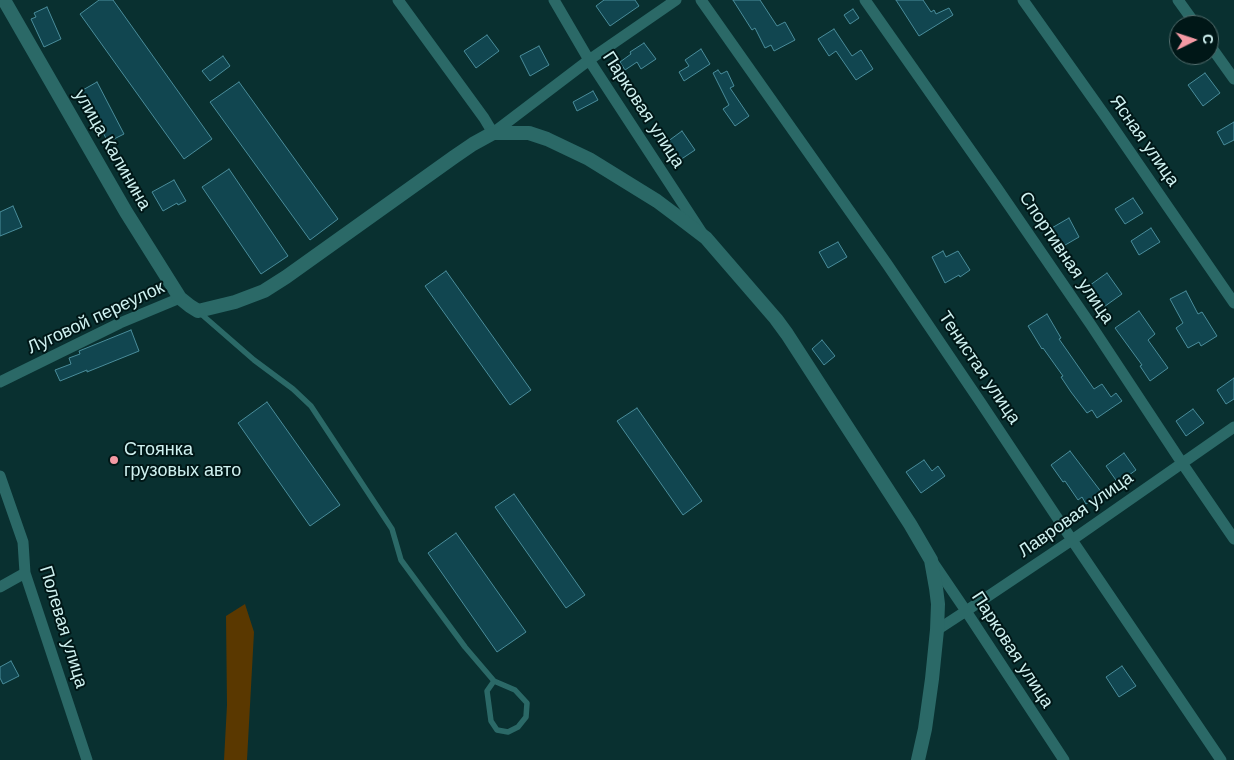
<!DOCTYPE html>
<html>
<head>
<meta charset="utf-8">
<style>
	body { margin:0 }
	#map { position:relative; width:1234px; height:760px; overflow:hidden; background:#093030; font-family:Arial,sans-serif }
	canvas { display:block }
	.north { position:absolute; left:1169px; top:15px; width:50px; height:50px; box-sizing:border-box; background:#001717; border:1px solid #536e6e; border-radius:50%; rotate:86deg; font-size:14px; font-weight:700; line-height:20px; text-align:center; color:#cff1f0 }
	.north::after { content:''; display:block; margin:auto; width:18px; height:22px; background:#f49aa4; clip-path:polygon(50% 0,100% 100%,50% 72%,0 100%) }
</style>
</head>
<body>
<div id="map">
<canvas width="1234" height="760"></canvas>
<div class="north">С</div>
</div>
<script>
const context = document.querySelector('canvas').getContext('2d');
context.lineJoin = 'round';
function fillPath(path, color) {
  context.fillStyle = color;
  context.fill(path, 'evenodd');
}
function poly(rows) {
  const path = new Path2D();
  for (const r of rows) {
    path.moveTo(r[0], r[1]);
    for (let i = 2; i < r.length; i += 2) path.lineTo(r[i], r[i + 1]);
  }
  return path;
}
function stroke(path, color, width, dash) {
  context.strokeStyle = color;
  context.lineWidth = width;
  context.lineCap = dash ? 'butt' : 'round';
  context.setLineDash(dash || []);
  context.stroke(path);
}
function write(font, color, halo, rows, align = 'center') {
  context.font = font + ' Arial,sans-serif';
  context.lineWidth = 4;
  context.setLineDash([]);
  context.textBaseline = 'middle';
  context.strokeStyle = halo;
  context.fillStyle = color;
  for (const [text, x, y, turn = 0] of rows) {
    context.save();
    context.translate(x, y);
    context.rotate((+turn || 0) * Math.PI / 180);
    context.textAlign = isNaN(turn) ? turn : align;
    if (halo) context.strokeText(text, 0, 0);
    context.fillText(text, 0, 0);
    context.restore();
  }
}
const green = poly([
	[245,604,254,632,247,760,224,760,227,705,226,616]
]);
const building = poly([
	[99,0,113,0,212,139,184,159,80,14,99,0],
	[604,0,635,0,639,6,610,26,596,6,604,0],
	[733,0,760,0,777,26,785,22,795,40,774,51,771,45,765,48,755,28,752,30,733,0],
	[896,0,923,0,931,12,934,10,936,14,949,8,953,15,919,36,896,0],
	[47,7,61,39,44,47,31,19,36,17,34,13,47,7],
	[853,9,859,18,850,24,844,15,853,9],
	[834,29,852,56,861,50,873,69,856,80,836,51,829,56,818,39,834,29],
	[487,35,499,51,476,68,464,51,487,35],
	[644,43,656,59,641,69,637,62,625,70,620,62,631,54,630,52,644,43],
	[539,46,549,65,530,76,520,56,539,46],
	[701,49,710,64,684,81,679,72,689,66,685,60,701,49],
	[223,56,230,66,210,81,202,71,223,56],
	[718,70,721,74,727,71,734,86,730,88,749,116,735,126,723,109,729,105,713,73,718,70],
	[1205,73,1220,93,1203,106,1188,85,1205,73],
	[97,82,124,134,108,142,81,91,97,82],
	[239,82,338,219,310,240,210,102,239,82],
	[593,91,598,100,577,111,573,102,593,91],
	[1234,122,1234,140,1224,145,1217,132,1234,122],
	[682,131,695,150,680,160,667,142,682,131],
	[229,169,288,256,261,274,202,187,229,169],
	[174,180,186,201,178,205,177,203,163,211,152,192,174,180],
	[1133,198,1143,213,1125,224,1115,209,1133,198],
	[13,206,22,227,0,236,0,212,13,206],
	[1069,218,1079,237,1060,248,1050,229,1069,218],
	[1151,228,1160,242,1139,255,1131,241,1151,228],
	[838,242,847,257,828,268,819,252,838,242],
	[943,251,946,257,958,251,970,270,960,277,959,275,945,283,932,257,943,251],
	[446,271,531,390,510,405,425,286,446,271],
	[1107,273,1122,294,1101,309,1086,288,1107,273],
	[1186,291,1198,314,1202,312,1217,336,1201,346,1199,342,1188,348,1176,328,1183,323,1170,299,1186,291],
	[1139,311,1155,334,1148,340,1168,368,1150,381,1140,366,1142,365,1115,328,1139,311],
	[1047,314,1061,338,1059,339,1094,389,1102,384,1111,397,1116,393,1122,401,1097,418,1092,410,1087,413,1071,392,1061,377,1063,376,1043,348,1042,349,1028,326,1047,314],
	[131,330,139,351,87,372,87,370,60,381,55,370,71,364,69,358,80,354,79,351,89,347,131,330],
	[822,340,835,356,824,365,812,349,822,340],
	[1234,378,1234,399,1226,404,1217,390,1234,378],
	[267,402,340,505,310,526,238,423,267,402],
	[637,408,702,501,683,515,617,421,637,408],
	[1193,409,1204,423,1186,436,1176,421,1193,409],
	[1070,451,1102,493,1086,504,1082,497,1078,500,1065,481,1063,482,1051,465,1070,451],
	[1124,453,1136,470,1118,483,1106,466,1124,453],
	[924,460,932,471,938,466,945,476,921,493,906,472,924,460],
	[514,494,585,595,566,608,495,507,514,494],
	[456,533,526,632,497,652,428,553,456,533],
	[11,661,19,676,3,684,0,678,0,667,11,661],
	[1122,666,1136,686,1119,697,1106,677,1122,666]
]);
const service = poly([
	[200,313,254,360,293,389,311,406,392,529,401,560,465,647,494,681,515,690,527,703,526,717,518,727,508,732,497,730,491,721,487,691,494,681]
]);
const minor = poly([
	[398,0,484,118,493,133,589,60,676,0],
	[554,0,589,60,702,233],
	[701,0,887,264,981,403,1072,540,1221,760],
	[865,0,997,188,1091,325,1182,463,1234,539],
	[1023,0,1106,117,1234,303],
	[1178,0,1196,25],
	[1209,44,1234,79],
	[0,382,120,323,180,298],
	[0,476,23,542,25,573,87,760],
	[932,561,966,611,1064,760],
	[0,587,25,573],
	[937,630,966,611,1072,540,1234,427]
]);
const tertiary = poly([
	[4,0,126,212,180,298,190,306,198,311,235,302,264,291,286,277,454,157,473,144,493,133,529,133,547,139,589,159,657,201,681,219,706,238,776,319,787,334,910,524,931,560,936,588,938,604,937,630,932,679,925,729,918,760]
]);
const markers = [
	[114,460,5,"#f49aa4"]
];
const streetNames = [
	["Парковая улица",643,110,57],
	["Ясная улица",1144,141,55],
	["улица Калинина",112,150,60],
	["Спортивная улица",1066,258,56],
	["Луговой переулок",96,318,-25],
	["Тенистая улица",979,368,56],
	["Лавровая улица",1076,515,-35],
	["Полевая улица",63,627,73],
	["Парковая улица",1012,650,57]
];
const poiNames = [
	["Стоянка",124,450],
	["грузовых авто",124,471]
];
fillPath(green, '#5a3800');
fillPath(building, '#114650');
stroke(building, '#4a8d9b', 1);
stroke(service, '#2b6967', 5.5);
stroke(minor, '#2b6967', 11);
stroke(tertiary, '#2b6967', 14);
for (const [x, y, r, color] of markers) {
  const dot = new Path2D();
  dot.arc(x, y, r, 0, 2 * Math.PI);
  context.fillStyle = color;
  context.fill(dot);
  stroke(dot, '#001717', 2);
}
write('18px', '#cff1f0', '#001717', streetNames);
write('18px', '#cff1f0', '#001717', poiNames, 'left');
</script>
</body>
</html>
